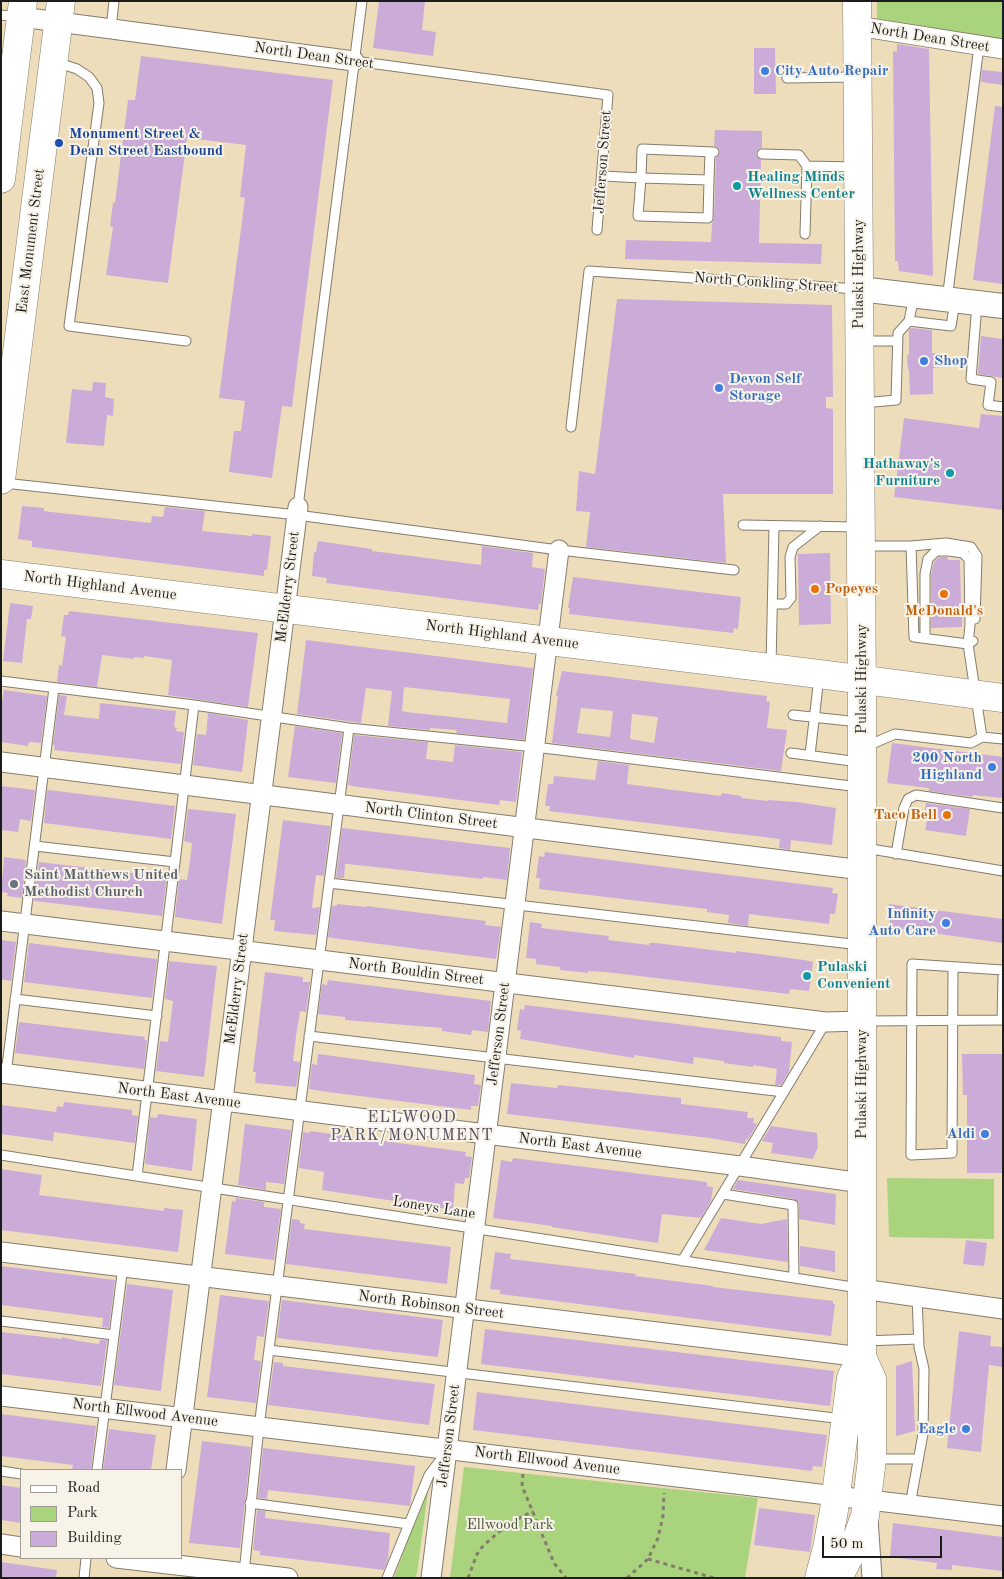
<!DOCTYPE html>
<html>
<head>
<meta charset="utf-8">
<style>
	body { margin:0 }
	#map { position:relative; width:1004px; height:1579px; overflow:hidden; background:#edb; font-family:"Old Standard TT",serif }
	canvas { display:block }
	.frame { position:absolute; inset:0; border:2px solid #1c1c1c; pointer-events:none }
	.legend { position:absolute; left:20px; top:1469px; width:162px; height:90px; box-sizing:border-box; background:#f7f3e8; border:1px solid #9f9d96; margin:0; padding:6px 9px; list-style:none; font-size:15px; color:#1c1c1c }
	.legend li { display:flex; align-items:center; gap:10px; height:25px }
	.legend b { width:25px; border:1px solid #9f9d96 }
	.scale { position:absolute; left:822px; top:1536px; width:120px; height:22px; box-sizing:border-box; border:2px solid #1c1c1c; border-top:0; padding-left:6px; font-size:15px; line-height:18px; white-space:nowrap; color:#1c1c1c; -webkit-text-stroke:4px #f7f3e8; paint-order:stroke }
</style>
</head>
<body>
<div id="map">
<canvas width="1004" height="1579"></canvas>
<div class="frame"></div>
<ul class="legend">
<li><b style="height:6px;background:#fff"></b>Road</li>
<li><b style="height:14px;background:#aad37e"></b>Park</li>
<li><b style="height:14px;background:#cbacd8"></b>Building</li>
</ul>
<div class="scale">50 m</div>
</div>
<script>
const context = document.querySelector('canvas').getContext('2d');
context.lineJoin = 'round';
function fillPath(path, color) {
  context.fillStyle = color;
  context.fill(path, 'evenodd');
}
function poly(rows) {
  const path = new Path2D();
  for (const r of rows) {
    path.moveTo(r[0], r[1]);
    for (let i = 2; i < r.length; i += 2) path.lineTo(r[i], r[i + 1]);
  }
  return path;
}
function stroke(path, color, width, dash) {
  context.strokeStyle = color;
  context.lineWidth = width;
  context.lineCap = dash ? 'butt' : 'round';
  context.setLineDash(dash || []);
  context.stroke(path);
}
function write(font, color, halo, rows, align = 'center') {
  context.font = font + ' "Old Standard TT",serif';
  context.lineWidth = 4;
  context.setLineDash([]);
  context.textBaseline = 'middle';
  context.strokeStyle = halo;
  context.fillStyle = color;
  for (const [text, x, y, turn = 0] of rows) {
    context.save();
    context.translate(x, y);
    context.rotate((+turn || 0) * Math.PI / 180);
    context.textAlign = isNaN(turn) ? turn : align;
    if (halo) context.strokeText(text, 0, 0);
    context.fillText(text, 0, 0);
    context.restore();
  }
}
const green = poly([
	[877,1,1003,1,1003,40,877,20],
	[887,1178,994,1179,994,1239,889,1237],
	[464,1467,758,1498,745,1578,450,1578],
	[426,1491,428,1492,417,1573,415,1578,394,1578]
]);
const building = poly([
	[379,1,425,1,422,30,436,32,433,56,373,48],
	[897,44,929,49,933,276,899,271,898,261,895,261,893,51,897,52],
	[754,48,775,48,776,94,754,94],
	[141,56,333,80,292,407,282,406,272,478,229,472,234,431,241,431,245,401,219,398,245,198,240,197,246,145,187,138,168,283,106,275,113,227,110,226,113,203,115,203,128,100,135,100],
	[982,70,1003,72,1003,85,981,82],
	[995,106,1003,107,1003,284,973,280],
	[715,130,762,131,762,148,759,149,756,153,757,157,761,160,759,243,822,244,821,264,625,259,626,240,711,242,712,223,714,218,716,158,720,152,718,147,714,146],
	[617,299,832,305,833,397,826,397,826,408,833,409,833,494,723,494,726,563,586,547,590,512,576,511,579,471,595,474],
	[911,328,932,330,932,353,940,353,941,367,933,368,933,394,910,395,909,369,908,369,907,355,909,355,909,330],
	[981,336,1003,339,1003,378,978,374],
	[93,382,106,383,105,397,114,399,113,416,107,415,104,446,66,443,72,389,92,391],
	[981,414,1003,416,1003,510,894,497,904,418,979,428],
	[22,506,44,508,44,511,51,512,151,523,152,516,163,517,165,507,205,511,202,531,252,536,252,534,271,536,267,570,264,570,264,576,32,547,32,541,18,539],
	[318,541,372,549,372,551,481,565,482,546,533,553,532,567,545,569,541,604,539,604,538,610,326,583,327,578,312,576,314,552,316,552],
	[830,553,831,624,799,625,798,554],
	[939,557,948,557,948,560,960,560,961,603,963,603,962,627,931,628,931,575,934,562],
	[573,577,741,597,738,629,734,628,733,633,569,614,570,608,568,608],
	[10,603,33,606,31,619,27,619,22,663,3,661],
	[69,611,258,633,248,707,168,695,172,660,144,656,144,658,134,657,134,659,102,655,97,687,57,682,59,665,62,666,66,637,61,636,64,615,68,615],
	[306,640,533,668,524,740,456,733,457,730,430,728,430,730,388,726,392,691,366,688,361,723,297,714],
	[404,687,510,699,507,723,406,712,402,711],
	[562,671,767,696,766,701,770,702,767,728,787,730,781,771,552,743,558,696,556,696],
	[581,708,613,711,610,737,577,733],
	[632,714,658,717,654,743,630,739],
	[4,690,47,696,41,743,29,742,28,746,1,742,1,707],
	[59,695,67,696,64,715,99,719,100,703,176,711,174,727,177,728,176,731,184,732,181,764,54,750,55,745,53,745],
	[208,713,248,720,242,772,193,765,197,734,206,735],
	[295,726,342,733,336,783,288,777],
	[354,735,428,742,426,759,453,762,455,745,522,752,516,802,500,800,499,805,351,786,351,785,348,785],
	[892,743,1003,757,1003,798,973,795,972,797,929,791,929,788,887,783],
	[598,761,629,765,627,784,721,796,722,793,741,796,741,798,768,801,768,800,797,802,836,808,832,845,791,840,790,850,779,848,780,839,549,811,550,806,545,806,548,784,553,784,554,776,595,780],
	[1,786,35,790,31,821,20,819,18,832,1,830],
	[49,790,175,806,171,839,44,823,47,791],
	[926,803,970,809,966,836,925,830,927,820,923,820],
	[188,809,236,814,222,924,175,917,179,879,187,880,189,868,192,843,184,841],
	[283,820,330,826,324,876,316,875,314,891,312,908,320,907,316,935,274,931,275,920,270,920],
	[342,828,510,848,507,880,483,877,483,879,348,864,345,864,344,878,336,878],
	[545,852,833,888,832,893,838,894,835,914,830,914,829,924,749,914,748,926,728,923,729,915,707,912,707,909,539,889,540,878,536,878,539,856,544,857],
	[4,857,26,860,22,898,7,896,8,893,1,892],
	[39,862,167,877,162,916,34,901],
	[337,904,366,907,366,906,486,921,485,925,501,927,496,959,333,938,328,937,332,906,337,906],
	[889,904,1003,919,1003,943,890,927],
	[530,922,542,924,541,928,609,936,608,940,649,945,649,943,656,943,736,953,736,951,804,960,813,962,809,991,790,989,789,994,606,972,588,971,588,973,560,970,560,967,536,964,536,959,526,958],
	[1,940,16,942,11,981,1,979],
	[29,943,157,959,152,998,24,982],
	[169,961,217,966,204,1077,156,1071,160,1041,168,1042,173,1001,165,999],
	[265,972,303,977,303,982,310,982,306,1012,300,1011,296,1036,293,1061,300,1062,296,1087,255,1083,256,1072,253,1072],
	[328,980,491,1001,488,1032,472,1030,471,1035,442,1031,442,1028,345,1020,345,1017,318,1014,322,984,327,985],
	[525,1005,781,1037,781,1041,792,1042,789,1072,781,1085,775,1085,777,1069,753,1065,753,1067,724,1063,724,1061,694,1057,693,1064,634,1055,634,1058,520,1039,521,1031,517,1030,520,1009,524,1010],
	[19,1022,145,1037,144,1040,147,1040,144,1069,15,1053],
	[318,1054,475,1075,474,1084,481,1085,478,1106,471,1106,471,1110,328,1092,309,1089,312,1064,317,1065],
	[962,1054,1002,1054,1003,1173,967,1173,967,1095,963,1095],
	[511,1083,557,1088,558,1085,681,1098,681,1104,748,1112,747,1118,754,1118,753,1123,757,1124,748,1139,746,1139,745,1144,709,1138,507,1114],
	[64,1102,132,1110,132,1115,138,1116,135,1143,54,1132,53,1141,1,1134,1,1105,56,1112,57,1106,63,1107],
	[158,1114,197,1119,192,1171,145,1164,150,1117,157,1118],
	[245,1124,291,1130,284,1184,266,1182,266,1190,238,1185],
	[771,1126,817,1133,818,1147,813,1159,771,1153,773,1143,762,1141],
	[310,1131,466,1152,465,1156,472,1157,469,1178,465,1178,464,1184,455,1183,453,1210,322,1190,324,1172,299,1168,303,1132,310,1133],
	[513,1158,707,1182,707,1186,713,1187,711,1201,701,1218,662,1214,658,1243,552,1227,552,1226,493,1218,501,1160,512,1162],
	[1,1169,42,1175,39,1195,164,1211,164,1208,183,1210,178,1252,1,1230],
	[738,1180,836,1194,835,1225,799,1219,799,1203,794,1199,733,1189],
	[236,1198,264,1202,264,1207,281,1209,274,1260,225,1254,232,1201,235,1202],
	[721,1218,761,1224,787,1219,788,1262,704,1250],
	[292,1219,300,1220,300,1223,305,1224,304,1229,451,1247,447,1284,286,1264],
	[966,1240,987,1243,984,1266,963,1264],
	[800,1246,835,1251,835,1272,800,1266],
	[495,1252,511,1254,510,1259,636,1274,635,1276,713,1286,713,1287,833,1301,833,1304,835,1304,831,1336,500,1294,500,1290,490,1289],
	[1,1266,115,1280,109,1328,102,1327,103,1318,1,1305],
	[127,1284,173,1290,161,1391,114,1385],
	[220,1295,269,1301,264,1337,257,1336,254,1360,261,1361,256,1403,207,1397],
	[282,1300,443,1320,438,1357,277,1338],
	[485,1329,834,1371,830,1406,481,1364],
	[959,1331,991,1336,990,1346,1003,1347,1003,1367,989,1365,981,1452,947,1448],
	[1,1332,62,1339,62,1337,78,1341,99,1344,100,1340,107,1340,101,1386,1,1374],
	[912,1361,915,1431,896,1436,896,1366],
	[274,1362,283,1363,283,1366,435,1384,429,1425,268,1405],
	[477,1392,827,1435,822,1467,813,1466,812,1471,473,1430],
	[1,1414,96,1426,91,1470,72,1470,73,1465,1,1456],
	[109,1429,156,1435,151,1470,103,1469],
	[202,1441,251,1447,240,1548,189,1543],
	[263,1448,415,1466,410,1506,268,1490,267,1499,258,1498],
	[1,1485,21,1488,21,1523,1,1520],
	[759,1508,815,1515,810,1552,754,1545],
	[257,1510,266,1511,265,1518,390,1533,388,1560,384,1570,260,1555,260,1551,253,1550],
	[893,1523,1003,1537,1003,1571,952,1565,952,1570,936,1569,937,1563,890,1557],
	[1,1562,57,1570,56,1578,1,1578]
]);
const path = poly([
	[523,1474,522,1486,554,1563,566,1578],
	[648,1559,714,1578],
	[468,1578,477,1554,483,1546,507,1525,533,1511],
	[627,1578,648,1559,658,1538,663,1516,664,1493]
]);
const service = poly([
	[1,15,18,17],
	[111,29,114,1],
	[354,61,608,95,597,230],
	[56,62,77,69,89,77,97,88,99,103,69,326,186,341],
	[787,78,855,77],
	[762,154,799,155,807,166,856,167],
	[603,176,641,178,642,149,714,152],
	[709,180,641,178,638,216,708,218,709,180,710,152],
	[805,234,807,166],
	[947,300,979,46],
	[977,304,971,379,991,382,988,405,1003,407],
	[909,321,951,326,955,302],
	[863,341,898,341],
	[863,403,896,400,898,333,909,321,914,296],
	[571,427,589,271,857,289],
	[4,483,297,515,551,549,734,570],
	[298,507,362,1],
	[743,525,858,527],
	[864,546,911,546,946,543,971,547,977,556,975,619],
	[911,546,914,637,968,644,973,641],
	[773,604,786,604,791,598,790,557,793,547,820,526],
	[771,666,774,526],
	[1,681,194,705,349,728,535,747,859,787],
	[793,715,859,722],
	[982,737,1003,739],
	[867,746,895,734,971,743,982,737,968,644,970,625,969,559,963,553,949,551,936,551,928,559,925,574,925,638],
	[791,753,859,762],
	[810,755,819,677],
	[35,846,175,862],
	[865,848,1003,871],
	[896,854,904,808,908,799,916,795,1003,808],
	[329,883,860,945],
	[953,967,952,1153,911,1155,912,964,1003,970],
	[15,999,157,1016],
	[1002,1020,1003,977],
	[866,1021,1003,1020],
	[309,1036,784,1092],
	[6,1074,54,688],
	[1,1155,859,1288],
	[137,1176,194,705],
	[723,1194,793,1205,794,1278],
	[682,1261,826,1022],
	[1,1321,114,1335],
	[864,1341,919,1339],
	[269,1350,843,1419],
	[875,1459,918,1459],
	[97,1470,123,1266],
	[1,1471,21,1474],
	[250,1503,409,1524],
	[910,1505,923,1434,924,1369,919,1347,917,1297],
	[244,1573,259,1427,349,728],
	[84,1578,86,1558],
	[387,1578,429,1475,442,1458]
]);
const minor = poly([
	[21,17,354,61],
	[857,26,1003,49],
	[1,762,862,870],
	[1,921,826,1022,862,1021],
	[1,1073,740,1166,862,1183],
	[1,1252,862,1357],
	[862,1289,1003,1309],
	[1,1396,1003,1516],
	[176,1470,298,507],
	[868,1518,872,1578],
	[1,1544,21,1547],
	[116,1558,288,1578],
	[431,1578,559,550]
]);
const tertiary = poly([
	[860,289,1003,306]
]);
const primary = poly([
	[1,179,23,1],
	[1,480,61,1],
	[1,574,819,674,1003,698],
	[819,1578,827,1548,834,1510,851,1378,862,1357],
	[838,1578,853,1549,865,1516,872,1459,872,1379,862,1357,862,697,857,1]
]);
const markers = [
	[765,71,5,"#3f7fe0"],
	[59,143,5,"#1a4fb4"],
	[737,186,5,"#0f9aa8"],
	[924,361,5,"#3f7fe0"],
	[719,388,5,"#3f7fe0"],
	[950,473,5,"#0f9aa8"],
	[815,589,5,"#e8710a"],
	[944,594,5,"#e8710a"],
	[992,767,5,"#3f7fe0"],
	[947,815,5,"#e8710a"],
	[14,884,5,"#6b7280"],
	[946,923,5,"#3f7fe0"],
	[807,976,5,"#0f9aa8"],
	[985,1134,5,"#3f7fe0"],
	[966,1429,5,"#3f7fe0"]
];
const streetNames = [
	["North Dean Street",930,38,9],
	["North Dean Street",314,56,8],
	["Jefferson Street",603,162,-86],
	["East Monument Street",31,241,-83],
	["Pulaski Highway",859,274,-90],
	["North Conkling Street",766,283,4],
	["North Highland Avenue",100,586,7],
	["McElderry Street",288,587,-83],
	["North Highland Avenue",502,635,7],
	["Pulaski Highway",862,679,-90],
	["North Clinton Street",431,816,7],
	["North Bouldin Street",416,972,7],
	["McElderry Street",237,989,-83],
	["Jefferson Street",499,1034,-83],
	["Pulaski Highway",862,1084,-90],
	["North East Avenue",179,1096,7],
	["North East Avenue",580,1146,7],
	["Loneys Lane",434,1208,9],
	["North Robinson Street",431,1305,7],
	["North Ellwood Avenue",145,1413,7],
	["Jefferson Street",449,1436,-83],
	["North Ellwood Avenue",547,1461,7]
];
const shopNames = [
	["City Auto Repair",775,71,"left"],
	["Shop",934,361,"left"],
	["Devon Self",729,379,"left"],
	["Storage",729,396,"left"],
	["200 North",982,758],
	["Highland",982,775],
	["Infinity",936,914],
	["Auto Care",936,931],
	["Aldi",975,1134],
	["Eagle",956,1429]
];
const transitNames = [
	["Monument Street &",69,134],
	["Dean Street Eastbound",69,151]
];
const cultureNames = [
	["Healing Minds",747,177],
	["Wellness Center",747,194],
	["Hathaway's",940,464,"right"],
	["Furniture",940,481,"right"],
	["Pulaski",817,967],
	["Convenient",817,984]
];
const foodNames = [
	["Popeyes",825,589],
	["McDonald's",944,611,"center"],
	["Taco Bell",937,815,"right"]
];
const worshipNames = [
	["Saint Matthews United",24,875],
	["Methodist Church",24,892]
];
const parkNames = [
	["Ellwood Park",510,1525]
];
const neighbourhoodNames = [
	["ELLWOOD",412,1118],
	["PARK/MONUMENT",412,1136]
];
fillPath(green, '#aad37e');
fillPath(building, '#cbacd8');
stroke(service, '#857c6c', 11);
stroke(minor, '#857c6c', 21);
stroke(tertiary, '#857c6c', 26);
stroke(primary, '#857c6c', 29);
stroke(path, '#857c6c', 3, [4, 4]);
stroke(service, '#fff', 9);
stroke(minor, '#fff', 19);
stroke(tertiary, '#fff', 24);
stroke(primary, '#fff', 28);
for (const [x, y, r, color] of markers) {
  const dot = new Path2D();
  dot.arc(x, y, r, 0, 2 * Math.PI);
  context.fillStyle = color;
  context.fill(dot);
  stroke(dot, '#f7f3e8', 2);
}
write('15px', '#1c1c1c', '#f7f3e8', streetNames);
write('bold 15px', '#366cbe', '#f7f3e8', shopNames, 'right');
write('bold 15px', '#164399', '#f7f3e8', transitNames, 'left');
write('bold 15px', '#0d838f', '#f7f3e8', cultureNames, 'left');
write('bold 15px', '#c56008', '#f7f3e8', foodNames, 'left');
write('bold 15px', '#5b616d', '#f7f3e8', worshipNames, 'left');
write('15px', '#475339', '#f7f3e8', parkNames);
context.letterSpacing = '1px';
write('16px', '#594e5e', '#f7f3e8', neighbourhoodNames);
context.letterSpacing = '0px';
</script>
</body>
</html>
